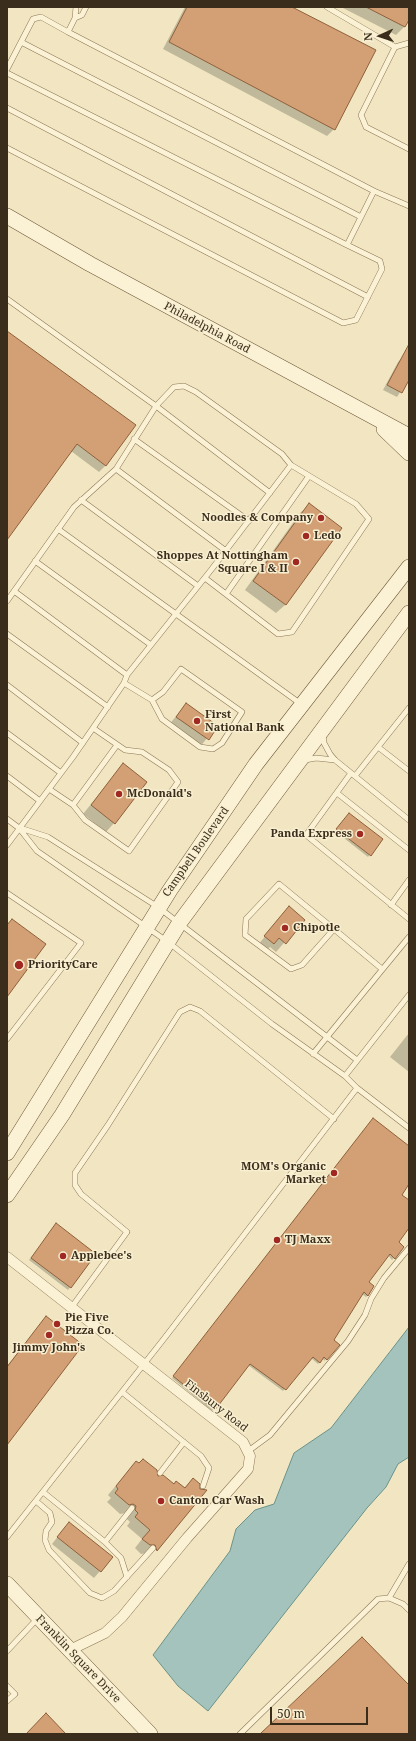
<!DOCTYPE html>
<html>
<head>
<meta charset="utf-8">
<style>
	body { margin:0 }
	#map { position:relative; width:416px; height:1741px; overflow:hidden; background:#f1e6c1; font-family:"Noto Serif",serif }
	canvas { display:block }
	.frame { position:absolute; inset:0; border:8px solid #3b2d1c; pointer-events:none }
	.north { position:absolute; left:360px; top:16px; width:40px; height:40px; -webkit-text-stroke:3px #f8efd1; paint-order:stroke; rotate:267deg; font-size:11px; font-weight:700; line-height:16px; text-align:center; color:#3b2d1c }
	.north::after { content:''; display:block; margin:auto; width:14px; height:18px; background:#3b2d1c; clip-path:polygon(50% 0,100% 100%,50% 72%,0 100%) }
	.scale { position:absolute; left:270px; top:1707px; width:98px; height:18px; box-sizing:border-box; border:2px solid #3b2d1c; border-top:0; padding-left:5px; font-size:12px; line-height:14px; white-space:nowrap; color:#3b2d1c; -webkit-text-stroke:3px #f8efd1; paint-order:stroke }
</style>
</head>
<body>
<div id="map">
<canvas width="416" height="1741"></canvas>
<div class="frame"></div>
<div class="north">N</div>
<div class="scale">50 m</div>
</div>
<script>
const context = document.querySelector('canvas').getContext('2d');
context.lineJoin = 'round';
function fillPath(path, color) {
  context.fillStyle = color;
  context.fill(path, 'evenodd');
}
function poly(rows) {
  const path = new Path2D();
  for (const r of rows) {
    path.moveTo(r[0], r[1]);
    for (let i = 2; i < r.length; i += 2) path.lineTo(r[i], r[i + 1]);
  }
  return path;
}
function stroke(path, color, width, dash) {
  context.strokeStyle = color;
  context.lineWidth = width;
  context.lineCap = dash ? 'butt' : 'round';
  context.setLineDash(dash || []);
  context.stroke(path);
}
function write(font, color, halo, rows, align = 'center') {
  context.font = font + ' "Noto Serif",serif';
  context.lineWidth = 3;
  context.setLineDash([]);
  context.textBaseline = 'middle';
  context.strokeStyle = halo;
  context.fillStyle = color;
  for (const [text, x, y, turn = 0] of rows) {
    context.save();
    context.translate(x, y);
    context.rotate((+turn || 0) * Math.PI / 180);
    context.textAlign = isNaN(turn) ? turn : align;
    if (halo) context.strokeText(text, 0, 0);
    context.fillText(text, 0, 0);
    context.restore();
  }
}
const water = poly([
	[409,1327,409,1457,398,1464,386,1487,367,1508,208,1711,178,1686,153,1655,230,1551,236,1529,255,1510,274,1504,294,1453,331,1428,409,1327]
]);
const shadow = poly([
	[185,7,290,7,334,129,327,136,163,49],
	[341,7,409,7,409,17,404,27,396,35],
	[7,332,106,465,99,472,71,451,7,539],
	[403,357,409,359,409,378,397,397,383,390,398,362],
	[309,505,340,528,285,605,276,613,245,590,300,513],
	[186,704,217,726,199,748,168,726],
	[123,765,114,823,106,832,83,814],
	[347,816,382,839,368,857,335,831],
	[289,908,304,920,276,952,270,947,265,952,257,946],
	[409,1033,409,1072,390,1057],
	[371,1121,409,1147,409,1183,400,1195,409,1201,409,1226,397,1242,403,1247,392,1260,388,1255,368,1282,368,1295,366,1297,362,1294,332,1340,325,1361,322,1358,318,1364,311,1358,283,1391,248,1365,212,1411,172,1378],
	[55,1227,95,1254,68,1290,29,1260],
	[46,1318,7,1443,7,1366],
	[136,1462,156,1477,173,1485,184,1488,193,1479,199,1490,205,1491,148,1558,147,1553,141,1554,135,1548,142,1539,127,1526,130,1522,127,1519,126,1513,120,1514,107,1502,111,1498,108,1495],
	[63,1530,100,1571,94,1578,52,1544]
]);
const building = poly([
	[187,7,292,7,376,50,335,130,169,42,187,7],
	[366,7,409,7,409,20,405,27,366,7],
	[7,331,136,425,106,466,77,444,7,540,7,331],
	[409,344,409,380,402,393,387,385,409,344],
	[309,503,342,528,286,605,253,581,309,503],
	[186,703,218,726,209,740,176,717,186,703],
	[123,763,147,782,115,824,91,805,123,763],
	[349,813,383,839,371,856,336,829,349,813],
	[289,906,305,920,286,944,279,938,274,944,264,936,289,906],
	[12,919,46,944,7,997,7,925,12,919],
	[373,1118,409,1146,409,1184,402,1195,409,1200,409,1228,399,1242,404,1247,395,1259,390,1254,369,1282,374,1286,368,1296,364,1292,334,1340,340,1345,327,1360,324,1357,320,1363,313,1357,286,1390,250,1364,215,1410,173,1376,373,1118],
	[56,1223,96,1254,71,1288,31,1258,56,1223],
	[46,1316,83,1345,7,1445,7,1367,46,1316],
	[143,1459,157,1470,158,1476,163,1475,174,1484,176,1481,185,1488,193,1478,200,1484,200,1489,207,1490,157,1551,155,1545,150,1545,142,1539,150,1530,135,1517,138,1513,135,1510,136,1506,133,1504,129,1505,115,1493,118,1489,116,1486,136,1461,139,1463,143,1459],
	[69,1522,113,1557,101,1572,57,1537,69,1522],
	[362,1637,409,1685,409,1734,260,1734,362,1637],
	[46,1713,66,1734,26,1734,46,1713]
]);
const lane = poly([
	[76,7,75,18,82,15,86,7],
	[327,7,395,47,409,43],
	[68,32,374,191],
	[21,42,361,217],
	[395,47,361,115,366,127,409,149],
	[7,69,33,19,41,17,68,32,75,18],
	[7,73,347,245],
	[7,108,368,297],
	[7,148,343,323,356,320,382,269,380,261,347,245,374,191,409,206],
	[7,299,156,406,116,469,74,507,7,601],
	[134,439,249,521],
	[116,469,226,551],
	[81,500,198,586],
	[58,529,301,704],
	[35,561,151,645],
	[205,578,278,634,292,632,369,519,356,504,291,465,282,454,196,392,184,386,174,387,156,406,270,493],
	[14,591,127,675],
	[226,594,309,476],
	[7,634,108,707],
	[124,683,152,700,162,719,200,747,213,749,222,743,242,712,181,669,163,692,152,700],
	[7,685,83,743],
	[7,733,61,773],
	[323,735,324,743,330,754,335,760,409,820],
	[378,747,409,771],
	[305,760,316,758,335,760],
	[351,773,306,835,409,919],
	[7,776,40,801],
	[355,776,409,708],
	[49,789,73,805,85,820,129,851,178,782,169,770,142,752,125,750,93,728],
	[337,793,409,850],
	[73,805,117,745],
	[7,819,19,828,37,851,168,942,272,1024,345,1076],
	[20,828,48,837,158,907,357,1060],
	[7,845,73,757,124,683,127,675,211,570,291,465],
	[7,893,81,943,7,1039],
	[391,905,409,880],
	[334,929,302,965,291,969,245,935,246,919,279,884,334,929,382,969],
	[409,995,345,1076,357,1088,409,1128],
	[313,1054,409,937],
	[71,1308,127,1232,81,1194,75,1185,75,1173,108,1125,180,1012,190,1007,200,1011,334,1119],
	[122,1392,201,1456,209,1468,203,1486],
	[247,1452,270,1435,348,1341,365,1315,371,1299,384,1278,409,1248],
	[160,1473,184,1442],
	[43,1492,105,1542,121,1558,127,1577],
	[36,1501,50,1513,52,1522,46,1531,45,1540,49,1550,90,1593,102,1598,114,1591,153,1548],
	[7,1537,163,1340,357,1088],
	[105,1542,132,1508],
	[389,1598,409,1564],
	[7,1651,37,1619],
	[7,1686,15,1694,7,1701],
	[240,1734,378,1599,389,1598,403,1604,409,1610]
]);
const street = poly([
	[7,1257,243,1442,250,1456,248,1469,187,1538,122,1617,105,1633,70,1650]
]);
const secondary = poly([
	[7,216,90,264,409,436],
	[384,429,409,453],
	[7,1153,170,890,256,764,409,567],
	[7,1195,62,1115,180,922,409,613],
	[7,1584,150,1734]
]);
const markers = [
	[321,518,4,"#a02822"],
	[306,536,4,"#a02822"],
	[296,562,4,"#a02822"],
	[197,721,4,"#a02822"],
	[119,794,4,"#a02822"],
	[360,834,4,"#a02822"],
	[285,928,4,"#a02822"],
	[19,965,5,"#a02822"],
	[334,1173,4,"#a02822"],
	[277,1240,4,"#a02822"],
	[63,1256,4,"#a02822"],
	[57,1324,4,"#a02822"],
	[49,1335,4,"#a02822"],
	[161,1501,4,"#a02822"]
];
const streetNames = [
	["Philadelphia Road",207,328,28],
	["Campbell Boulevard",196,852,-55],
	["Finsbury Road",216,1406,38],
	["Franklin Square Drive",78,1659,46]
];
const poiNames = [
	["Noodles & Company",313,518,"right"],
	["Ledo",314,536],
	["Shoppes At Nottingham",288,556,"right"],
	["Square I & II",288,569,"right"],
	["First",205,715],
	["National Bank",205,728],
	["McDonald's",127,794],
	["Panda Express",352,834,"right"],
	["Chipotle",293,928],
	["PriorityCare",28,965],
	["MOM's Organic",326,1167,"right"],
	["Market",326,1180,"right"],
	["TJ Maxx",285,1240],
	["Applebee's",71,1256],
	["Pie Five",65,1318],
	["Pizza Co.",65,1331],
	["Jimmy John's",49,1348,"center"],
	["Canton Car Wash",169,1501]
];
fillPath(water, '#a4c3bc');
stroke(water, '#6a928a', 1);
fillPath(shadow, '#0003');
fillPath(building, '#d2a074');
stroke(building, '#8d603b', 1);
stroke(lane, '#8c7657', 6);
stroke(street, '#8c7657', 11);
stroke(secondary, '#6e573a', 16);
stroke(lane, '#fbf2d5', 5);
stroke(street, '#fbf2d5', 10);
stroke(secondary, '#fbf2d5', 15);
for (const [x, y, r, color] of markers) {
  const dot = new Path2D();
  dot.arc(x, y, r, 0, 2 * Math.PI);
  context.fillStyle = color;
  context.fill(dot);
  stroke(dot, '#f8efd1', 1.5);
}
write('11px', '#3b2d1c', '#f8efd1', streetNames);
write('bold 11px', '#3b2d1c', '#f8efd1', poiNames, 'left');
</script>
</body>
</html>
